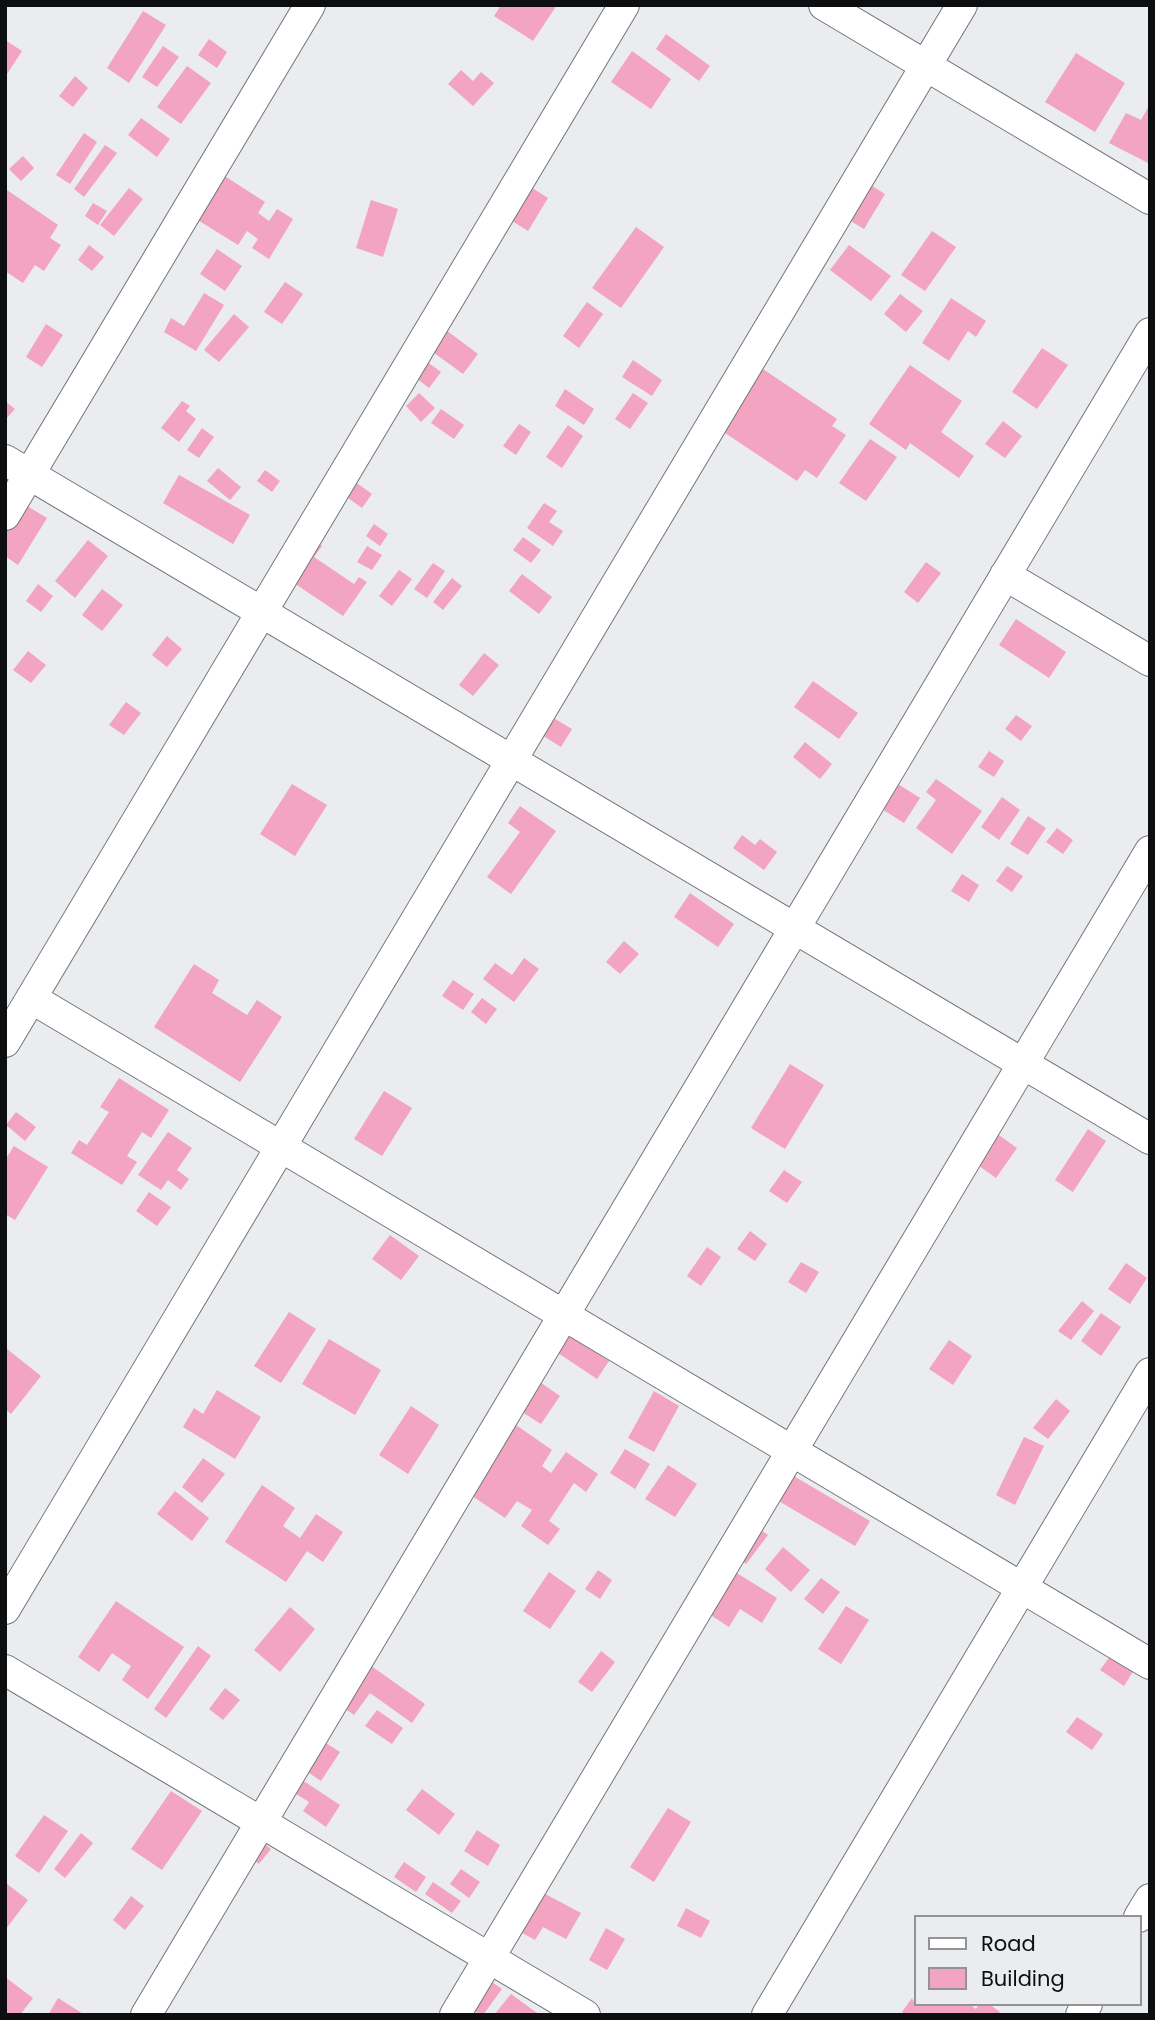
<!DOCTYPE html>
<html>
<head>
<meta charset="utf-8">
<style>
	body { margin:0 }
	#map { position:relative; width:1155px; height:2020px; overflow:hidden; background:#eaecef; font-family:Poppins,sans-serif }
	canvas { display:block }
	.frame { position:absolute; inset:0; border:7px solid #0d0e0f; pointer-events:none }
	.legend { position:absolute; left:914px; top:1915px; width:228px; height:91px; box-sizing:border-box; background:#eaecef; border:2px solid #929395; margin:0; padding:9px 12px; list-style:none; font-size:21px; color:#0d0e0f }
	.legend li { display:flex; align-items:center; gap:14px; height:35px }
	.legend b { width:35px; border:2px solid #929395 }
</style>
</head>
<body>
<div id="map">
<canvas width="1155" height="2020"></canvas>
<div class="frame"></div>
<ul class="legend">
<li><b style="height:9px;background:#fff"></b>Road</li>
<li><b style="height:19px;background:#f2a4c0"></b>Building</li>
</ul>
</div>
<script>
const context = document.querySelector('canvas').getContext('2d');
context.lineJoin = 'round';
function fillPath(path, color) {
  context.fillStyle = color;
  context.fill(path, 'evenodd');
}
function poly(rows) {
  const path = new Path2D();
  for (const r of rows) {
    path.moveTo(r[0], r[1]);
    for (let i = 2; i < r.length; i += 2) path.lineTo(r[i], r[i + 1]);
  }
  return path;
}
function stroke(path, color, width, dash) {
  context.strokeStyle = color;
  context.lineWidth = width;
  context.lineCap = dash ? 'butt' : 'round';
  context.setLineDash(dash || []);
  context.stroke(path);
}
const building = poly([
	[501,5,557,5,533,41,494,16],
	[143,11,166,25,129,83,107,68],
	[666,34,710,66,699,81,656,49],
	[209,39,227,52,217,68,198,55],
	[5,40,22,51,5,77],
	[163,46,179,57,157,87,142,77],
	[632,51,671,79,651,109,611,82],
	[1076,53,1125,83,1095,132,1045,102],
	[187,66,211,83,181,124,157,107],
	[461,70,473,81,481,72,494,83,473,106,448,84],
	[75,76,88,88,73,107,59,96],
	[1150,104,1150,164,1109,143,1126,113,1141,120],
	[141,118,170,139,157,157,128,135],
	[84,133,97,142,70,184,56,175],
	[105,145,117,153,84,197,74,189],
	[23,156,34,168,21,181,9,169],
	[853,174,885,194,864,229,831,209],
	[223,175,265,202,258,213,269,221,277,209,293,219,269,259,252,248,258,239,247,231,238,245,196,219],
	[521,181,548,198,528,231,501,214],
	[129,188,143,199,114,236,100,225],
	[7,190,58,225,50,238,61,245,44,271,35,265,23,283,5,271],
	[371,200,398,209,383,257,356,248],
	[93,203,107,211,98,225,85,216],
	[636,227,664,247,621,308,592,288],
	[932,231,956,247,925,291,901,275],
	[89,245,104,257,92,271,78,260],
	[849,245,891,276,871,301,830,270],
	[217,249,242,266,225,291,200,274],
	[285,282,303,294,282,324,264,312],
	[204,293,224,305,196,351,164,332,171,318,184,326],
	[900,294,923,311,906,332,884,314],
	[951,298,986,321,976,337,968,331,949,361,922,343],
	[587,302,603,314,579,348,563,336],
	[234,314,249,327,219,362,204,350],
	[46,324,63,335,42,367,26,357],
	[442,327,478,354,463,374,426,347],
	[1042,348,1068,365,1037,409,1012,392],
	[422,358,441,372,429,388,411,374],
	[633,360,662,380,652,396,622,377],
	[910,365,962,401,941,432,974,456,959,478,910,443,906,450,869,424],
	[760,367,837,419,832,426,846,435,817,478,805,470,797,481,719,429],
	[565,389,594,409,584,425,555,406],
	[419,393,435,408,421,422,406,406],
	[633,393,648,403,630,429,615,419],
	[5,401,15,409,5,420],
	[182,401,190,406,186,411,196,419,179,442,161,428],
	[441,409,464,425,454,439,431,423],
	[1003,421,1022,436,1005,458,985,444],
	[519,424,531,432,516,455,503,446],
	[568,425,583,436,562,468,546,457],
	[202,428,214,437,199,458,187,450],
	[870,439,897,457,866,501,839,483],
	[218,468,241,487,230,500,207,481],
	[265,470,280,481,272,492,257,481],
	[179,475,250,515,233,544,163,503],
	[347,476,372,494,362,508,337,490],
	[22,503,47,518,18,565,5,556,5,530],
	[544,503,557,511,549,522,563,531,553,546,527,528],
	[374,524,388,534,380,546,366,536],
	[309,536,322,546,314,557,354,584,359,577,367,582,343,616,282,575],
	[523,537,541,550,531,563,513,550],
	[88,540,108,556,75,598,55,581],
	[367,546,382,555,372,570,357,562],
	[926,562,941,573,918,603,904,592],
	[433,563,445,571,427,598,414,589],
	[399,570,412,579,392,606,379,596],
	[522,574,552,597,539,614,509,591],
	[452,578,462,586,443,610,433,602],
	[38,584,53,596,41,612,26,601],
	[102,589,123,605,102,631,82,615],
	[1016,619,1066,652,1049,678,999,645],
	[167,636,182,649,167,667,152,655],
	[28,651,46,665,31,683,13,670],
	[484,653,499,665,473,696,459,685],
	[813,681,858,713,839,739,794,707],
	[126,702,141,713,124,735,109,725],
	[540,710,572,729,561,747,529,727],
	[1016,715,1032,726,1021,741,1005,729],
	[805,742,832,764,820,779,793,757],
	[989,751,1004,761,994,777,978,767],
	[890,779,920,798,904,823,874,804],
	[936,779,982,811,952,854,916,828,936,800,926,792],
	[292,784,327,805,295,856,260,834],
	[1002,797,1020,810,999,840,981,827],
	[520,806,556,831,511,894,487,877,520,832,508,823],
	[1028,816,1046,828,1028,855,1010,844],
	[1057,828,1073,840,1063,854,1046,842],
	[742,835,755,845,760,839,777,852,764,870,733,848],
	[1007,866,1023,876,1012,892,996,881],
	[962,874,979,885,969,902,951,891],
	[690,893,734,924,718,947,674,917],
	[624,941,639,954,620,974,606,962],
	[524,958,539,969,514,1002,483,979,495,963,512,975],
	[194,964,219,980,212,993,247,1015,257,1000,282,1017,240,1082,154,1027],
	[453,980,474,994,463,1010,442,996],
	[482,998,497,1009,486,1024,471,1012],
	[790,1064,824,1085,785,1149,751,1128],
	[119,1078,169,1110,151,1138,142,1132,127,1156,137,1162,122,1185,71,1153,79,1140,87,1145,109,1112,100,1107],
	[384,1091,412,1108,382,1156,354,1139],
	[16,1112,36,1127,25,1141,6,1125],
	[1088,1129,1106,1141,1073,1192,1055,1180],
	[993,1131,1017,1148,996,1178,972,1161],
	[168,1132,192,1148,177,1170,189,1179,181,1190,168,1180,161,1190,138,1175],
	[14,1146,48,1167,15,1220,5,1214,5,1160],
	[784,1170,802,1182,787,1203,769,1191],
	[149,1192,171,1207,157,1226,136,1211],
	[750,1231,767,1244,755,1261,737,1249],
	[390,1235,419,1256,401,1280,372,1259],
	[707,1247,721,1257,701,1286,687,1276],
	[801,1262,819,1272,806,1293,788,1282],
	[1126,1263,1147,1278,1130,1304,1108,1289],
	[1082,1301,1094,1311,1071,1340,1058,1331],
	[289,1312,316,1329,281,1383,254,1366],
	[1101,1313,1121,1327,1101,1356,1081,1341],
	[570,1335,609,1361,597,1379,558,1353],
	[329,1339,381,1370,355,1415,302,1384],
	[949,1340,972,1356,953,1385,929,1369],
	[7,1349,41,1376,11,1414,5,1409],
	[534,1378,560,1396,541,1424,514,1407],
	[217,1390,261,1417,235,1459,183,1427,194,1408,203,1414],
	[654,1391,679,1406,654,1452,628,1438],
	[1056,1399,1070,1411,1048,1439,1033,1428],
	[411,1406,439,1425,408,1474,379,1455],
	[513,1423,552,1450,542,1466,551,1473,566,1452,598,1474,586,1492,574,1483,549,1521,560,1529,548,1545,521,1526,532,1510,517,1501,505,1518,466,1492],
	[1024,1437,1044,1446,1015,1505,996,1495],
	[625,1449,650,1464,635,1489,610,1473],
	[203,1458,225,1474,202,1503,182,1487],
	[668,1465,697,1484,675,1517,645,1499],
	[792,1475,870,1521,855,1546,777,1500],
	[262,1485,295,1508,283,1526,300,1538,316,1514,343,1532,323,1562,307,1551,286,1582,225,1542],
	[175,1491,209,1518,192,1541,157,1514],
	[755,1526,768,1535,746,1564,734,1555],
	[783,1547,810,1570,791,1592,765,1569],
	[598,1570,612,1580,600,1599,585,1589],
	[732,1570,777,1598,762,1623,740,1609,729,1627,706,1612],
	[549,1572,576,1591,550,1629,523,1611],
	[821,1578,840,1592,823,1614,804,1599],
	[116,1601,184,1647,148,1699,122,1680,131,1666,112,1653,99,1672,78,1657],
	[846,1606,869,1620,841,1664,818,1649],
	[290,1607,315,1629,280,1672,254,1650],
	[198,1646,211,1656,166,1718,154,1709],
	[601,1651,615,1662,592,1692,578,1682],
	[1111,1655,1134,1670,1124,1686,1100,1670],
	[360,1658,425,1704,412,1723,370,1693,354,1715,331,1699],
	[225,1688,240,1700,223,1720,209,1709],
	[377,1710,403,1728,392,1744,365,1726],
	[1077,1717,1103,1734,1092,1750,1066,1732],
	[315,1736,340,1752,321,1781,297,1765],
	[299,1778,340,1805,326,1827,303,1811,309,1802,291,1791],
	[422,1789,455,1814,439,1835,406,1810],
	[171,1791,202,1811,162,1870,131,1849],
	[668,1808,691,1822,654,1882,630,1867],
	[44,1815,68,1831,39,1873,15,1856],
	[245,1829,271,1849,259,1864,233,1845],
	[477,1830,500,1845,488,1866,464,1851],
	[81,1833,93,1843,65,1878,54,1869],
	[404,1862,426,1877,416,1892,394,1877],
	[461,1869,480,1882,469,1898,450,1884],
	[433,1882,461,1901,452,1913,425,1894],
	[7,1884,28,1900,5,1930,5,1887],
	[536,1889,581,1913,566,1939,543,1927,535,1940,515,1929],
	[131,1896,144,1906,125,1930,113,1920],
	[686,1908,710,1921,701,1938,677,1926],
	[606,1928,625,1939,607,1970,589,1960],
	[5,1977,33,1998,20,2015,5,2015],
	[489,1980,502,1989,483,2015,480,2015,470,2007],
	[511,1994,537,2013,536,2015,494,2015],
	[58,1998,85,2015,48,2015],
	[912,1998,915,2004,969,2004,976,2009,979,2004,989,2004,1000,2012,998,2015,905,2015,902,2012]
]);
const minor = poly([
	[824,5,1150,199],
	[5,460,1150,1139],
	[5,515,310,5],
	[1005,575,1150,661],
	[31,998,1150,1664],
	[5,1042,624,5],
	[5,1609,962,5],
	[5,1670,585,2015],
	[1139,1917,1150,1899],
	[146,2015,1150,333],
	[455,2015,1150,851],
	[767,2015,1150,1373],
	[1081,2015,1087,2004]
]);
fillPath(building, '#f2a4c0');
stroke(minor, '#727577', 32);
stroke(minor, '#fff', 30);
</script>
</body>
</html>
